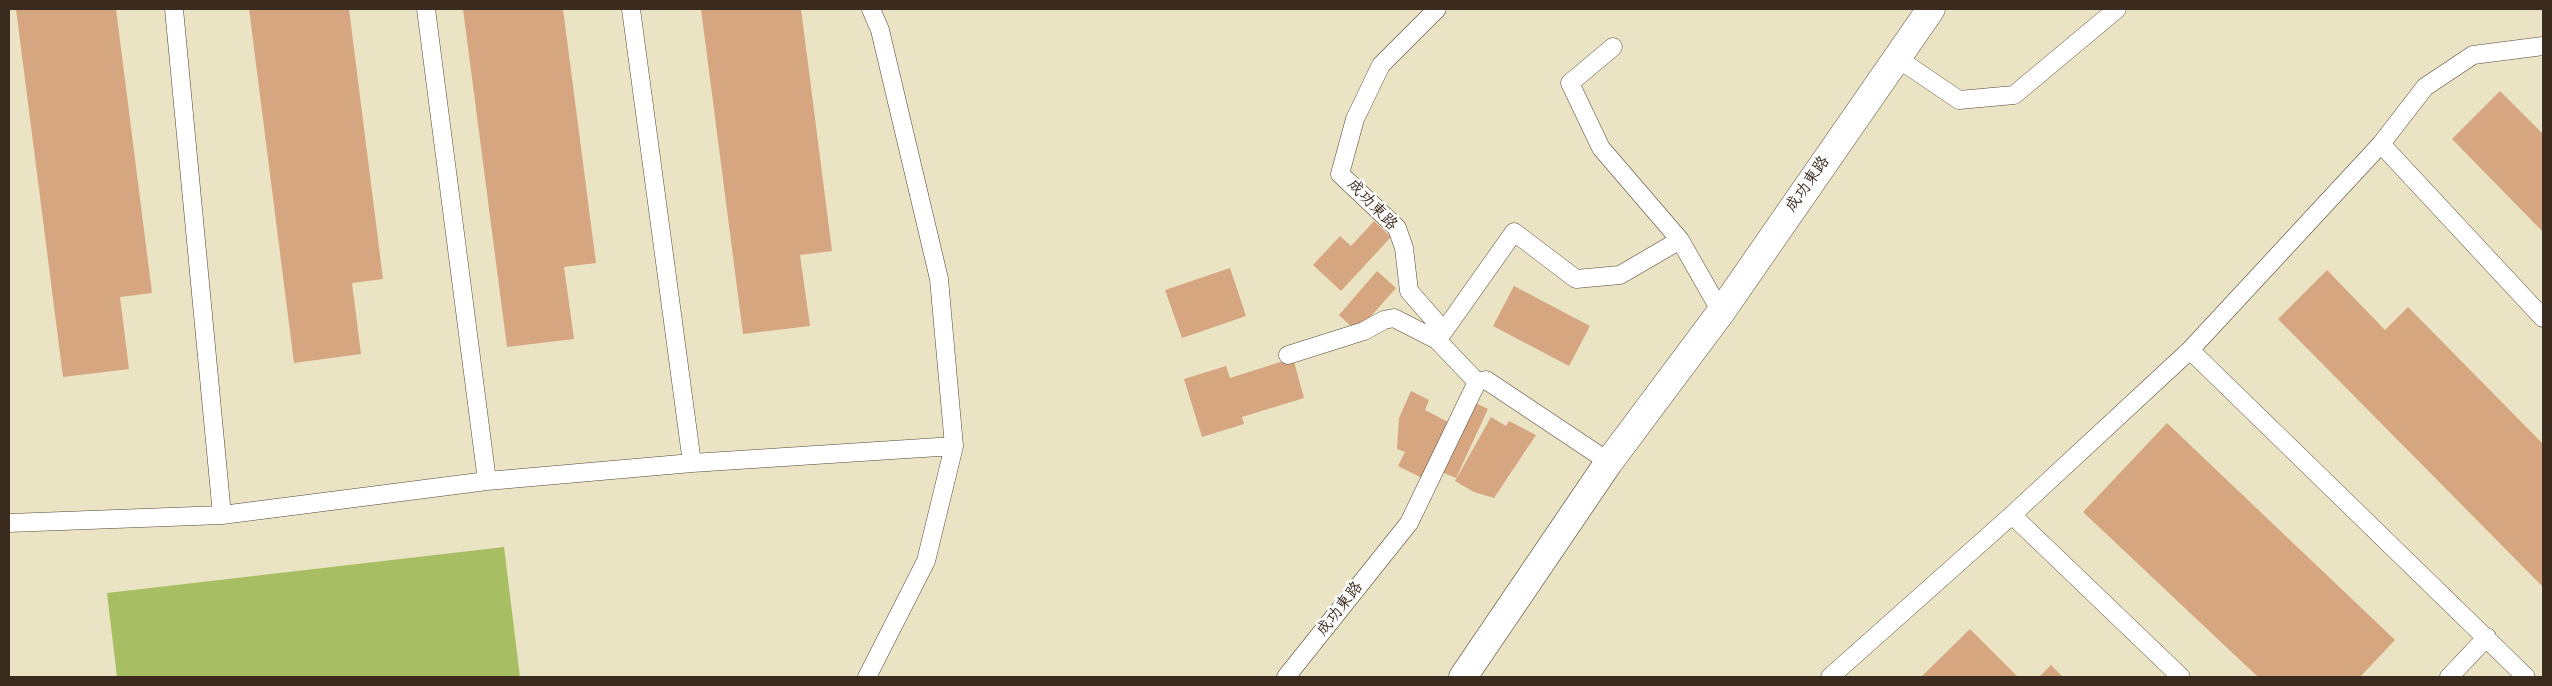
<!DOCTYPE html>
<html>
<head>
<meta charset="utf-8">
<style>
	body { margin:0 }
	#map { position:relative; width:2552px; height:686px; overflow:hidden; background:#ebe4c4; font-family:Kalam,sans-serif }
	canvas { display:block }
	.frame { position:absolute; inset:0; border:10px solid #3b2a1e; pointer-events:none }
</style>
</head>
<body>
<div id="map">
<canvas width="2552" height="686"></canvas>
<div class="frame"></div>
</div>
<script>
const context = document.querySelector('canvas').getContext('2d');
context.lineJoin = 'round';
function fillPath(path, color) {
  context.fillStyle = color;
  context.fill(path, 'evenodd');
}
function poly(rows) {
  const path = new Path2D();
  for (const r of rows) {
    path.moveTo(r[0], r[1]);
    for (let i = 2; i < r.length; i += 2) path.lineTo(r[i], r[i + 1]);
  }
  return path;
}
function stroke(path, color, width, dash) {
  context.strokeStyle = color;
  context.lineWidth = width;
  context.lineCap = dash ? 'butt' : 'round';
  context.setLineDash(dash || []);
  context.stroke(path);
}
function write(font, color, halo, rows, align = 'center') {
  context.font = font + ' Kalam,"LXGW WenKai TC",sans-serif';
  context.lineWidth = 5;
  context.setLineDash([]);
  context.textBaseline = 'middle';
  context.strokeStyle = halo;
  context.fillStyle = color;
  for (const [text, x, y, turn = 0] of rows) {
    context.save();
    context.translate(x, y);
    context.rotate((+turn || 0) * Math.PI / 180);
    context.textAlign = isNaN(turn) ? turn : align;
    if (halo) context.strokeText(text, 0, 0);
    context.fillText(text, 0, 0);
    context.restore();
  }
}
const green = poly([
	[504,547,520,677,117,677,107,593]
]);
const building = poly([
	[16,9,116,9,152,293,120,297,129,369,63,377],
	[249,9,349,9,383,279,352,283,361,354,294,363],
	[463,9,563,9,596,263,564,267,574,339,507,347],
	[701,9,801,9,832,251,800,255,810,326,743,334],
	[2500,91,2543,134,2543,232,2452,139],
	[1374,221,1391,237,1341,291,1313,265,1340,236,1351,246],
	[1230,268,1246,316,1182,338,1165,290],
	[2327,270,2385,330,2408,307,2543,444,2543,587,2278,319],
	[1377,271,1396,288,1357,332,1339,315],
	[1514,286,1590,326,1569,366,1493,326],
	[1293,358,1304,398,1242,417,1244,424,1202,437,1184,379,1226,366,1230,378],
	[1411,391,1429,400,1425,410,1452,424,1426,480,1398,466,1405,452,1397,449,1399,418],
	[1469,400,1488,409,1456,478,1437,470],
	[1491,417,1506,426,1509,421,1536,435,1494,498,1474,492,1455,481],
	[2167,423,2395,640,2360,677,2258,677,2083,512],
	[1970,629,2018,677,1921,677],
	[2051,665,2063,677,2039,677]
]);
const service = poly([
	[174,9,222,515],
	[426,9,487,481],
	[631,9,692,463],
	[1613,47,1570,83,1601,148,1680,240,1721,312],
	[1897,58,1959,100,2014,95,2117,9],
	[2381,144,2543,318],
	[1444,331,1514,232,1576,279,1620,275,1680,240],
	[2190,350,2526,677],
	[1288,355,1364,331,1384,320,1394,318,1437,340],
	[1477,382,1486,380,1609,462],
	[2012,515,2181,677],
	[9,523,222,515,487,481,692,463,954,446],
	[867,677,926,561,954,446,939,279,880,30,871,9],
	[1286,677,1409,523,1477,382,1437,340,1444,331,1409,291,1404,248,1397,228,1340,174,1355,119,1381,65,1437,9],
	[1830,677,2012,515,2190,350,2381,144,2425,87,2473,55,2543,46],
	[2449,677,2487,637]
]);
const minor = poly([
	[1463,677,1609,462,1721,312,1931,9]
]);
const streetNames = [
	["成功東路",1809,185,-55],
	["成功東路",1371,206,46],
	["成功東路",1341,610,-52]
];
fillPath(green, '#a7be63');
fillPath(building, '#d5a680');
stroke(service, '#554637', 19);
stroke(minor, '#554637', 29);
stroke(service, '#fff', 18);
stroke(minor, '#fff', 28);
write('16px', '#3b2a1e', '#fff', streetNames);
</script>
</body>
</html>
